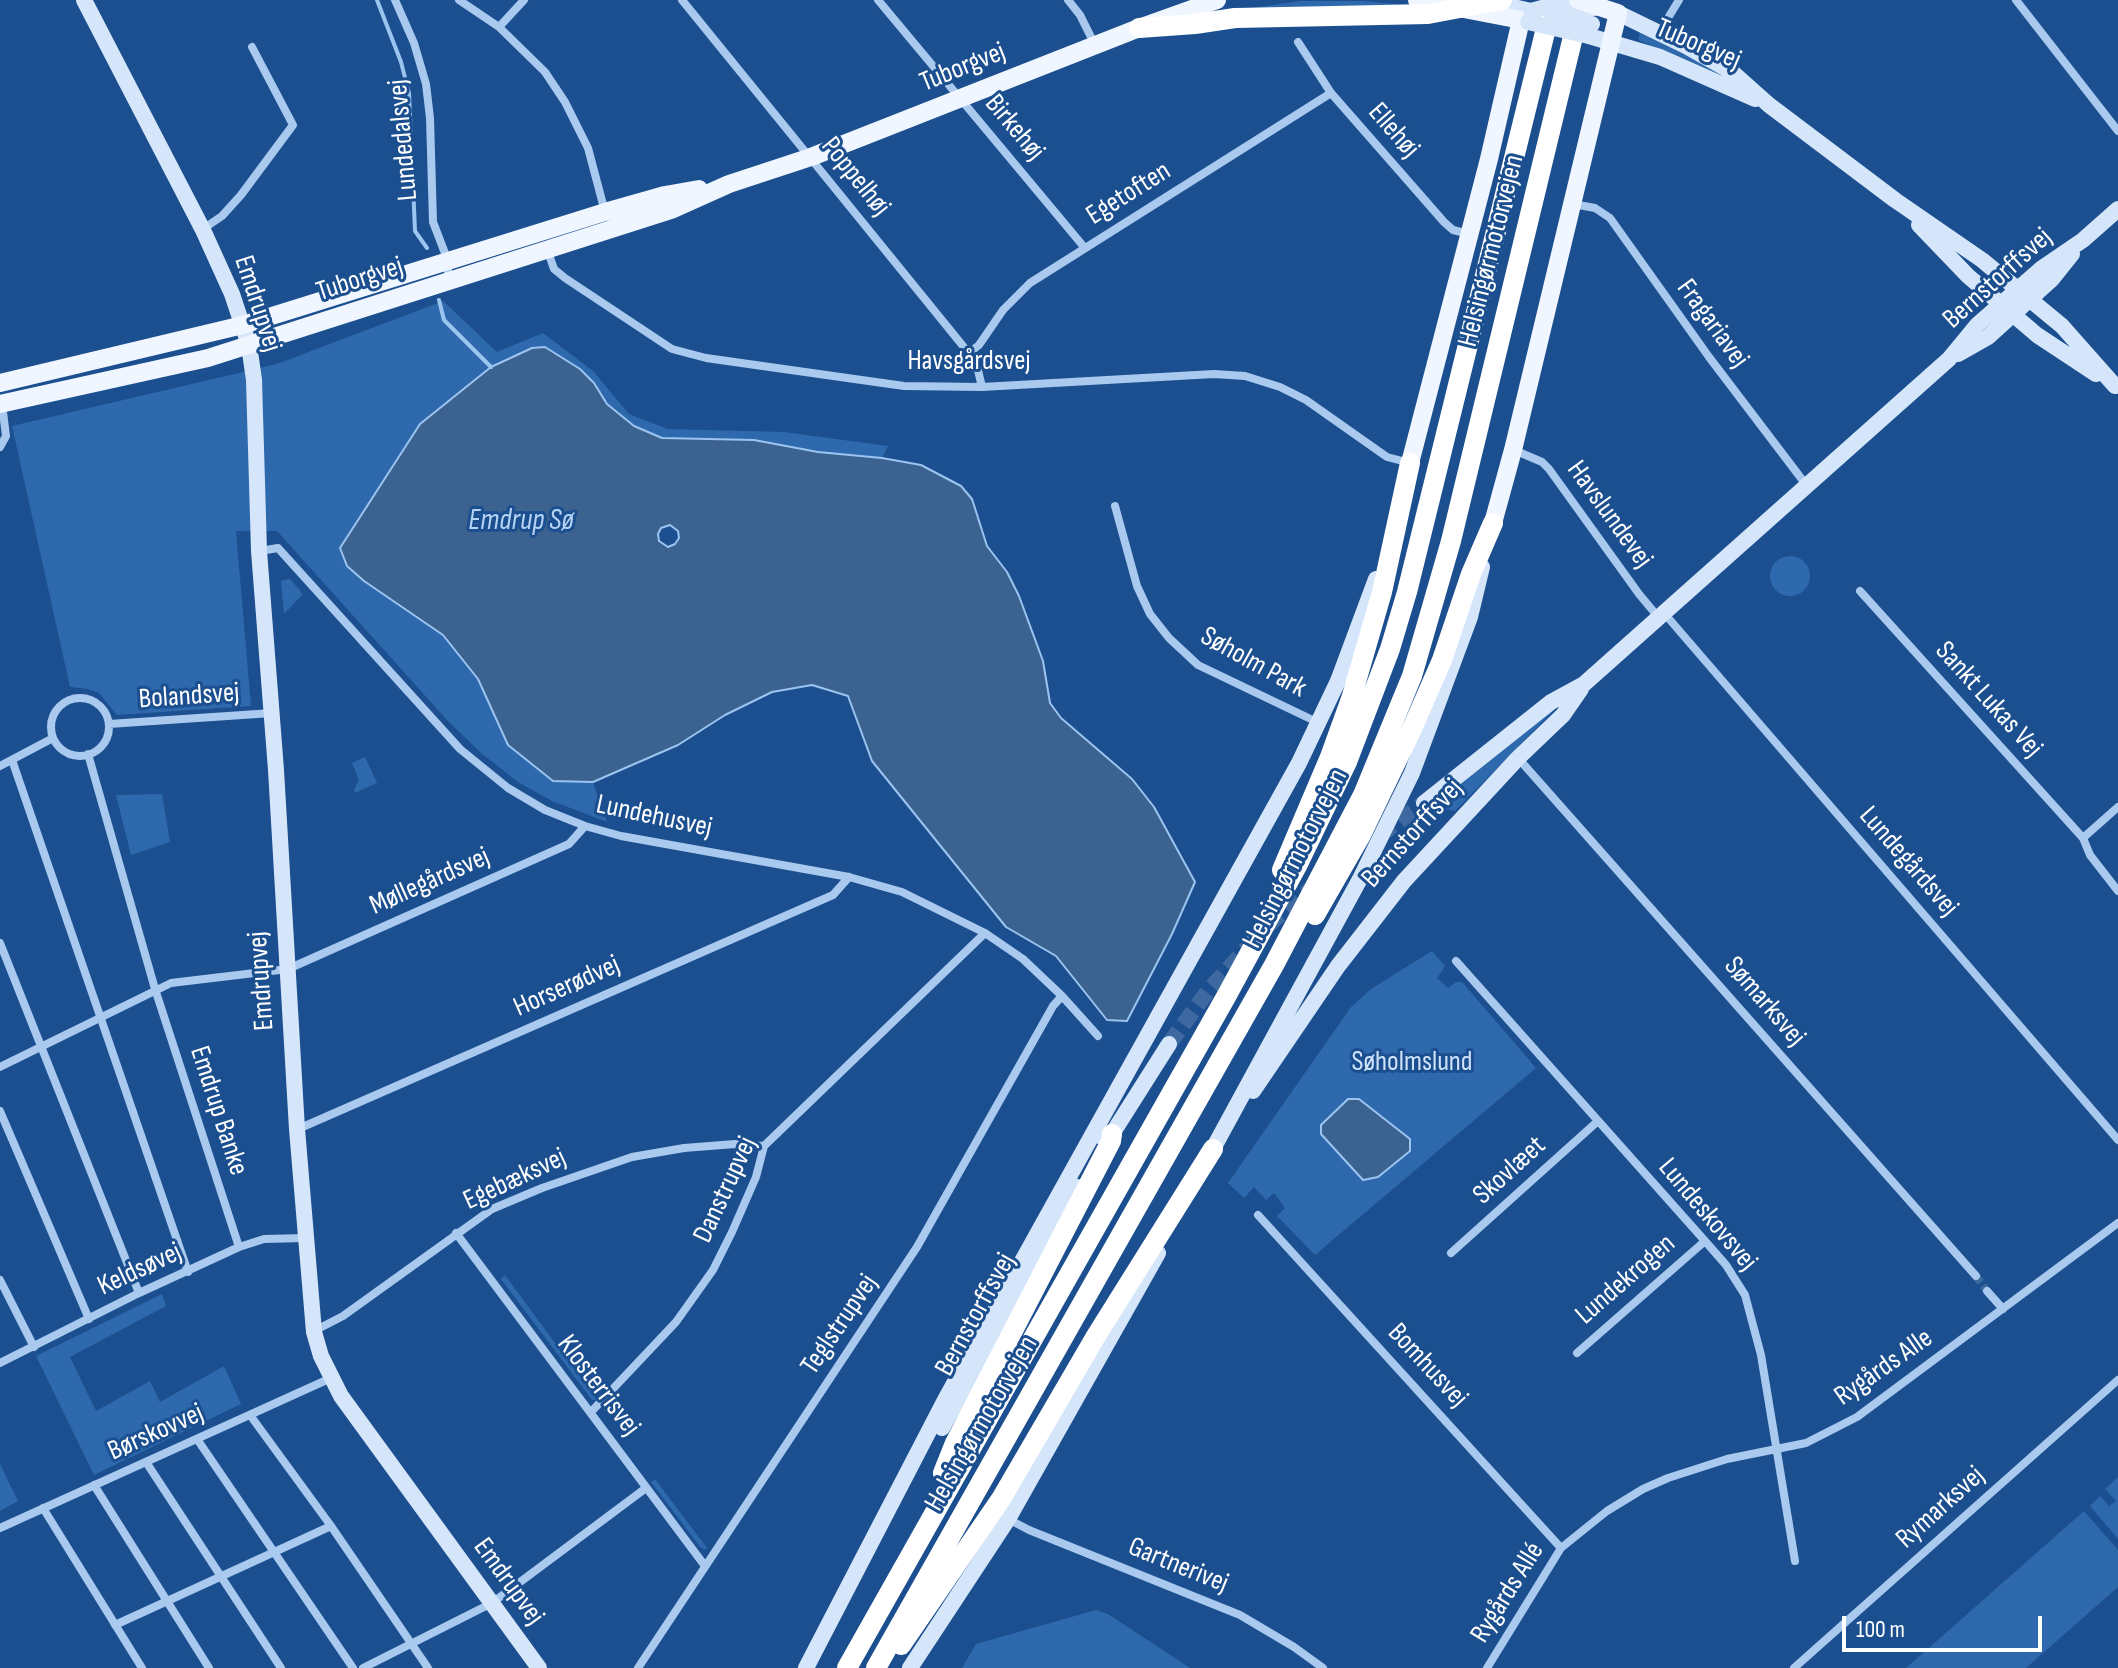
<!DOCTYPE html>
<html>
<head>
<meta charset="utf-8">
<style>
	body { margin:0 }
	#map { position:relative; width:2118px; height:1668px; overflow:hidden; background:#1b4f8f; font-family:"Sofia Sans Condensed",sans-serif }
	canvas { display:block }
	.scale { position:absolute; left:1842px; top:1616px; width:200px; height:36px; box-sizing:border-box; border:4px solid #fff; border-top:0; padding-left:10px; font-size:24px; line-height:28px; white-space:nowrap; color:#fff; -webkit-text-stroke:6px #1b4f8f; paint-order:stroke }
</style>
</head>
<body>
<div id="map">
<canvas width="2118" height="1668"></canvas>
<div class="scale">100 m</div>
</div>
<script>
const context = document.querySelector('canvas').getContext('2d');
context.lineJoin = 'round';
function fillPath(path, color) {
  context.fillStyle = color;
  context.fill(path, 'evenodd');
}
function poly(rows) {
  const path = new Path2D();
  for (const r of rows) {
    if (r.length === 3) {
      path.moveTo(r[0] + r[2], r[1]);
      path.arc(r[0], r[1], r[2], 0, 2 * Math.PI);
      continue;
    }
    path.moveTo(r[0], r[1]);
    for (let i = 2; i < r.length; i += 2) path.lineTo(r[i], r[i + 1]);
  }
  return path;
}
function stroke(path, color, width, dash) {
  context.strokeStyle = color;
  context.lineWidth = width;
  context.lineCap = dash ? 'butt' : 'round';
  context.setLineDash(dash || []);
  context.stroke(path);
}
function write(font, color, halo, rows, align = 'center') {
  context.font = font + ' "Sofia Sans Condensed",sans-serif';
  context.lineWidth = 6;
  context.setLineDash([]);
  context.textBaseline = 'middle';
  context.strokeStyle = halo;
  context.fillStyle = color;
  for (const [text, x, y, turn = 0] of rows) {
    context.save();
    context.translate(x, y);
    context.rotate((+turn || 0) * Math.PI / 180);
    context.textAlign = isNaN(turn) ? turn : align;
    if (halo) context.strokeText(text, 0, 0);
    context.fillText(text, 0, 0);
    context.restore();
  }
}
const green = poly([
	[1301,1,1364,1,1415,6,1223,12],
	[1640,31,1688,54,1727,79,1638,40],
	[443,301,497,352,543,333,593,371,629,414,668,429,784,432,888,446,882,458,818,452,754,440,662,438,634,426,607,404,594,383,364,581,443,635,478,679,508,745,553,781,593,782,607,822,552,801,518,782,481,753,447,720,277,531,236,531,251,706,117,715,99,693,88,689,70,687,12,426,277,364],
	[1790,576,20],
	[290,579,303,594,284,614,281,581],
	[1556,708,1455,811,1446,809,1444,803,1446,796],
	[365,757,377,783,355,793,354,789,359,780,352,763],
	[162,794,170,842,131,855,116,795],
	[1432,951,1445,966,1437,978,1448,988,1456,982,1462,982,1536,1068,1315,1255,1277,1216,1285,1208,1274,1193,1266,1200,1254,1187,1244,1198,1228,1183,1351,1007,1371,989],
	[505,1275,597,1400,592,1400,501,1279],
	[162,1294,166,1306,70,1357,96,1411,150,1381,160,1402,224,1366,241,1404,94,1475,36,1356],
	[0,1464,18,1501,0,1511],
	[2118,1477,2118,1539,2090,1506,2100,1496,2109,1506,2116,1501,2105,1489],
	[655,1479,707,1548,705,1550,700,1547,651,1482],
	[2084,1511,2118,1550,2118,1587,2026,1668,1906,1668],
	[1096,1610,1108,1614,1190,1668,962,1668,976,1644]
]);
const water = poly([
	[545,347,580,369,594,383,607,404,634,426,662,438,754,440,818,452,882,458,921,465,961,486,972,499,987,546,1007,572,1019,596,1043,661,1050,703,1061,718,1132,779,1154,807,1195,882,1172,934,1127,1021,1107,1020,1056,956,1006,927,872,761,848,696,812,685,772,692,725,715,678,745,593,782,553,781,508,745,478,679,443,635,364,581,347,566,340,548,420,424,491,367,532,348,545,347],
	[670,525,678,531,679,538,675,544,668,547,659,541,658,534,661,528,670,525],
	[1348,1099,1359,1099,1410,1139,1410,1151,1378,1177,1363,1180,1321,1134,1321,1125,1348,1099]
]);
const stream = poly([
	[377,0,401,62,409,93,415,231,427,248],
	[439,300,444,320,491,367]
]);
const streetTunnel = poly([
	[1976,1276,1987,1291]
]);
const secondaryTunnel = poly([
	[1380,835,1424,803],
	[1268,925,1311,889],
	[1169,1044,1208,991,1247,948]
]);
const street = poly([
	[395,0,414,43,426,84,430,118,433,222,448,261,448,279],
	[459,0,499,27,545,72,565,102,588,148,605,212],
	[682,0,976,362,982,387],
	[878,0,1084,247],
	[1068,0,1080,15,1095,45],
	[2016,0,2118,131],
	[499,27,524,0],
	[1661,33,1668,18,1679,0],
	[1298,42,1331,93,1444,222,1453,230,1469,234],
	[1573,204,1595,208,1610,218,1709,357,1807,486],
	[203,229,222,216,241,195,293,125,252,47],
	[547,249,554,269,565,278,672,349,706,358,904,386,982,387,1214,374,1245,376,1280,387,1306,400,1387,457,1410,463],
	[969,353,979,345,1003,310,1030,283,1331,93],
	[0,447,6,436,2,404],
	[1514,450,1542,462,1549,469,1639,594,1659,618],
	[1115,506,1137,586,1150,614,1169,638,1198,665,1319,723],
	[260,551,278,548,460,749,508,788,545,810,585,826,621,836,849,877,902,892,985,933,1023,959,1062,996,1098,1036],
	[1860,591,2083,838,2090,855,2118,891],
	[1664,613,2118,1140],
	[80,727,29],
	[109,724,272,713],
	[88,754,155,989,239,1247],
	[1518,758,1976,1276],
	[12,760,188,1272],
	[0,766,53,738],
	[2083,838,2118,807],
	[0,943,139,1293],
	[1456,961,1705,1241,1726,1265,1745,1295,1761,1355,1795,1561],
	[0,1067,171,983,288,969,569,844,585,826],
	[0,1111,89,1319],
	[298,1129,833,895,849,877],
	[1258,1215,1561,1548],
	[456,1233,705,1566],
	[1451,1253,1598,1121],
	[0,1280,34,1347],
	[1987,1291,2003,1309],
	[314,1331,343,1316,492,1209,542,1188,632,1157,684,1148,735,1144,764,1146],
	[1577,1353,1705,1241],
	[0,1363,139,1293,239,1247,264,1239,305,1238],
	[591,1412,676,1322,713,1270,732,1232,756,1177,764,1146,985,933],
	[250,1415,331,1526,428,1668],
	[197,1439,353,1668],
	[146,1462,281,1668],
	[94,1485,209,1668],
	[43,1508,142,1668],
	[1008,1519,1029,1530,1240,1615,1294,1647,1323,1668],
	[0,1528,331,1378],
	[115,1625,331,1526],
	[363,1668,492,1603,646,1488],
	[638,1668,917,1247,1053,1006,1062,996],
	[1487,1668,1561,1548,1607,1511,1643,1489,1668,1478,1727,1459,1806,1443,1857,1417,2118,1223],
	[1794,1668,2118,1380]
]);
const secondary = poly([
	[84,0,203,230,232,294,249,345,254,380,259,551,276,770,297,1129,314,1332,321,1356,341,1396,539,1668],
	[1491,2,1531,11],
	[1618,13,1686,46,1732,72,1769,105,1895,200,1982,260,2062,326,2115,386],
	[1589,36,1660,57,1755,99],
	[1919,225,1968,276,2037,335,2096,374],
	[1958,354,1988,337,2052,279,2072,254],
	[1424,803,1551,702,1584,684,1949,359,1977,325,2042,268,2083,240,2118,209],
	[1253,1091,1338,966,1404,881,1518,758,1563,715,1581,689],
	[1103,1138,1112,1134,1169,1044],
	[1208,1158,1361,877,1412,773,1470,617,1482,567],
	[942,1428,1077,1187],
	[806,1668,945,1400,1299,763,1338,681,1376,579],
	[910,1668,1008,1519,1158,1253]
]);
const primary = poly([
	[0,383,243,325,605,212,665,195,699,189],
	[0,404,208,358,671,210,729,184,811,157,1139,28,1217,0],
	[1410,463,1489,159,1521,20,1417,0],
	[1493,523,1513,450,1618,13,1596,6]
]);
const highway = poly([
	[1139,28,1195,24,1235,18,1333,16],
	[1282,870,1330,757,1351,699,1382,592,1410,463],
	[1315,915,1361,835,1411,731,1442,660,1471,574,1493,523],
	[943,1473,955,1443,1111,1141,1112,1134],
	[901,1645,1001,1499,1096,1336,1213,1149],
	[847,1668,1227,995,1298,864,1347,762,1390,649,1407,592,1551,8],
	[876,1668,1274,965,1363,795,1412,676,1451,541,1578,16]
]);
const secondaryBridge = poly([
	[1531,11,1549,6,1594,8],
	[1552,15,1592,24],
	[1528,22,1589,36]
]);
const primaryBridge = poly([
	[1578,0,1596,6]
]);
const highwayBridge = poly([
	[1333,16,1428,14,1502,0]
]);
const streetNames = [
	["Tuborgvej",1698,45,23],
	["Tuborgvej",963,68,-22],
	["Birkehøj",1014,128,50],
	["Ellehøj",1393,131,49],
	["Lundedalsvej",404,140,-95],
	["Poppelhøj",855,177,51],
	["Egetoften",1129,194,-32],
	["Helsingørmotorvejen",1492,251,-76],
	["Bernstorffsvej",1998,279,-42],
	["Tuborgvej",360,280,-18],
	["Emdrupvej",257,304,72],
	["Fragariavej",1712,324,54],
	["Havsgårdsvej",969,362],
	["Havslundevej",1609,515,54],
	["Søholm Park",1253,663,29],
	["Bolandsvej",189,697,-4],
	["Sankt Lukas Vej",1988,700,48],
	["Lundehusvej",654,817,12],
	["Bernstorffsvej",1413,834,-48],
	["Helsingørmotorvejen",1296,859,-63],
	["Lundegårdsvej",1908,862,49],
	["Møllegårdsvej",430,882,-24],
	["Emdrupvej",262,981,-94],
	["Horserødvej",567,987,-24],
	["Sømarksvej",1764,1002,49],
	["Emdrup Banke",218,1111,72],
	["Skovlæet",1510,1171,-42],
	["Egebæksvej",515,1180,-25],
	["Danstrupvej",726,1190,-65],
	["Lundeskovsvej",1707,1215,50],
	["Keldsøvej",140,1270,-25],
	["Lundekrogen",1626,1280,-41],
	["Bernstorffsvej",976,1315,-61],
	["Teglstrupvej",840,1325,-56],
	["Bomhusvej",1427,1366,47],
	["Rygårds Alle",1884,1368,-35],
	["Klosterrisvej",598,1386,53],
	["Helsingørmotorvejen",982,1424,-60],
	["Børskovvej",156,1433,-24],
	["Rymarksvej",1941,1508,-42],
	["Gartnerivej",1178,1566,22],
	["Emdrupvej",508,1582,54],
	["Rygårds Allé",1508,1593,-58]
];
const parkNames = [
	["Søholmslund",1412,1063]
];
const waterNames = [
	["Emdrup Sø",521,521]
];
fillPath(green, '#2e69ad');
fillPath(water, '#3c6290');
stroke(water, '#9cc4f0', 2);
stroke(stream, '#9cc4f0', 4);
stroke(streetTunnel, '#3d69a0', 8, [8, 4]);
stroke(secondaryTunnel, '#3d69a0', 16, [16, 8]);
stroke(street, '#a9c9ee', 8);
stroke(secondary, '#d6e6fa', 16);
stroke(primary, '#f0f6ff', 18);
stroke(highway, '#fff', 20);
stroke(secondaryBridge, '#d6e6fa', 16);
stroke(primaryBridge, '#f0f6ff', 18);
stroke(highwayBridge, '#fff', 20);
write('28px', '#fff', '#1b4f8f', streetNames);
write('28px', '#cfe3fa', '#1b4f8f', parkNames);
write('italic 30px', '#b5d3f5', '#1b4f8f', waterNames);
</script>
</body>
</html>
